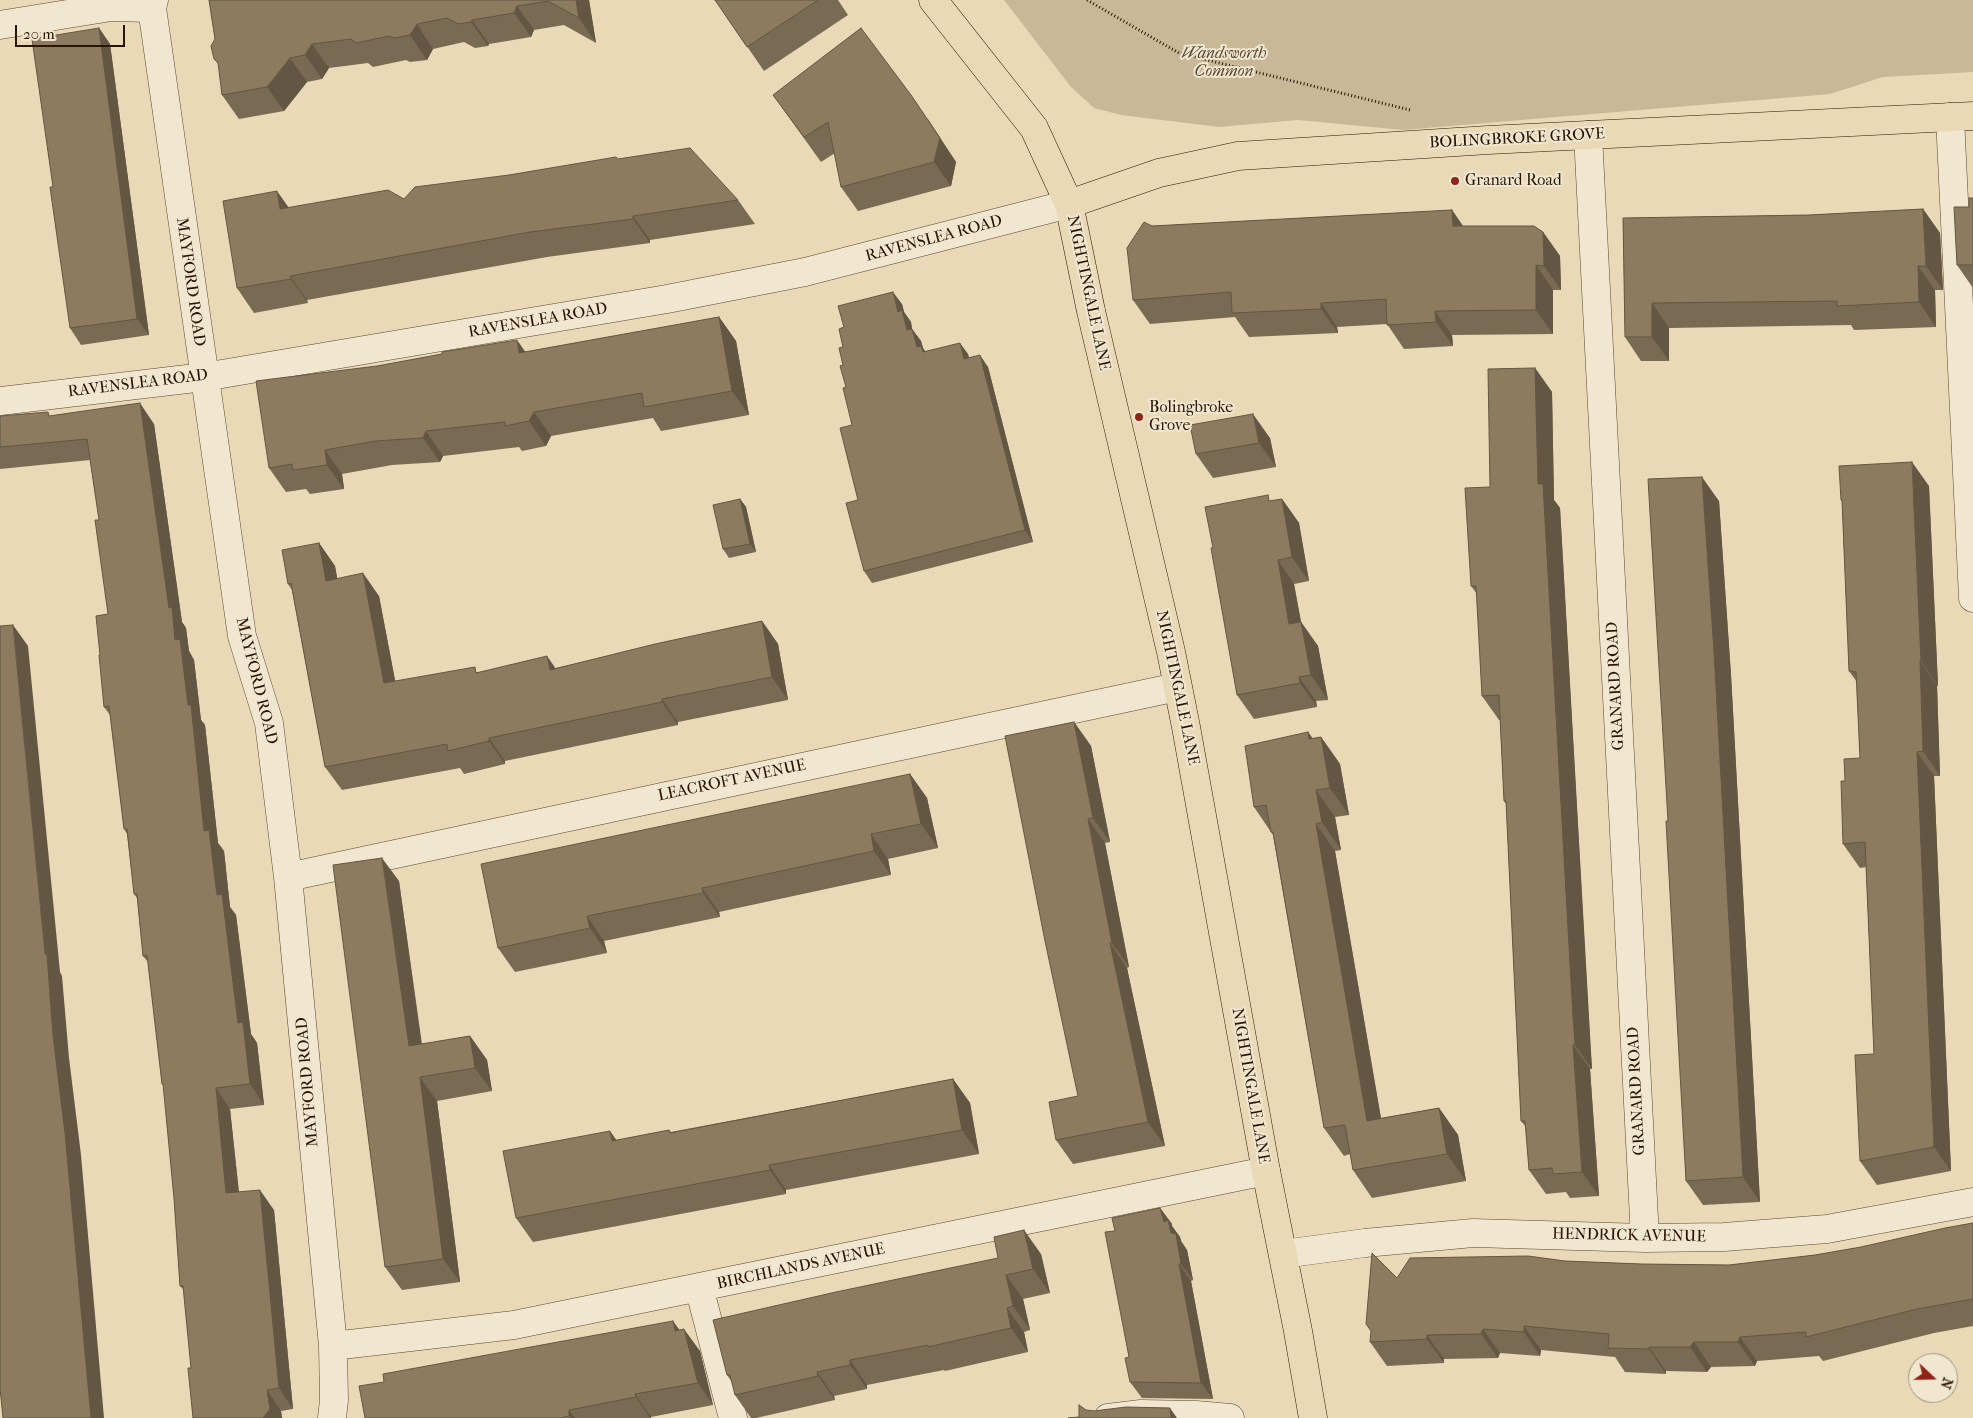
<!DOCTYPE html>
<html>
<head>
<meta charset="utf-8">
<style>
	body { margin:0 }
	#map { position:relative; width:1973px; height:1418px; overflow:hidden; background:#e9d9b7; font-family:"IM FELL French Canon",serif }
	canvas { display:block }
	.north { position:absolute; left:1908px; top:1353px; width:50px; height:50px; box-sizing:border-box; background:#f1e6d0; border:1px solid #a1927e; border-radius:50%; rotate:111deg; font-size:14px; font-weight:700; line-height:20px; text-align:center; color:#291502 }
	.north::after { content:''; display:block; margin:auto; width:18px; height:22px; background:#8f2418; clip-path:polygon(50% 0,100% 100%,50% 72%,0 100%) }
	.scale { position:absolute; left:15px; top:25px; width:110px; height:22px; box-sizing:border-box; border:2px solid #291502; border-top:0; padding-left:6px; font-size:15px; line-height:18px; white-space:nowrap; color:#291502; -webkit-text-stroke:4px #f1e6d0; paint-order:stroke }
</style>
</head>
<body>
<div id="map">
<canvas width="1973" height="1418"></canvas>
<div class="north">N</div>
<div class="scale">20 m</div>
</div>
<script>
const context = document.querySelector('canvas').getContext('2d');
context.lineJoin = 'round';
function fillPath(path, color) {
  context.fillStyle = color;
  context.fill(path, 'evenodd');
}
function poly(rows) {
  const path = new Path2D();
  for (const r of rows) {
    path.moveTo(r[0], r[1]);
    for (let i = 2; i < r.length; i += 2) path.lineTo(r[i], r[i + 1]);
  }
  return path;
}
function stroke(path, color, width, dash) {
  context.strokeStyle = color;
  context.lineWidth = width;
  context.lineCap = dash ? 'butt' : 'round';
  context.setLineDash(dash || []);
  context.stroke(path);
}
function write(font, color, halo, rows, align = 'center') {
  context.font = font + ' "IM FELL French Canon",serif';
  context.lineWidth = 4;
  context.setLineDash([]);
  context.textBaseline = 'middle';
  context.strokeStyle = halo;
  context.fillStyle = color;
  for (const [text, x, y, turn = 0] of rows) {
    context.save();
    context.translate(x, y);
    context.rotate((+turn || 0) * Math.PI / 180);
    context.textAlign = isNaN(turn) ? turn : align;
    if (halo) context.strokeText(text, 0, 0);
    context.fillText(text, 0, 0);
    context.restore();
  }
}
const green = poly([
	[1004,0,1973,0,1973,72,1883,77,1830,94,1403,130,1298,120,1219,127,1121,115,1094,108,1071,87]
]);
const path = poly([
	[1087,0,1179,53,1410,110]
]);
const minor = poly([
	[154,0,152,8,242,636,269,723,288,877,333,1346,334,1400,332,1418],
	[0,25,111,7,152,8],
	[1950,117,1973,598],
	[1588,135,1645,1238],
	[0,401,204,377,667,299,805,272,1069,204],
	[288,877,1177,687],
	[1283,1254,1365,1243,1473,1233,1645,1238,1724,1237,1827,1229,1973,1202],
	[699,1287,733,1418],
	[333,1346,514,1325,1266,1171],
	[1108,1418,1141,1414,1196,1415,1230,1418]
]);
const major = poly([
	[933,0,1034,128,1069,204,1091,311,1171,652,1186,727,1266,1171,1298,1331,1313,1418],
	[1069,204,1159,173,1238,156,1488,140,1973,116]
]);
const wall = poly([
	[209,0,589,0,596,43,564,25,534,30,531,37,489,44,488,46,475,48,464,42,433,49,427,60,410,62,406,60,373,67,368,63,329,68,322,79,307,82,284,111,239,119,222,95,219,65,214,59,215,39],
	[715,0,838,0,848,15,764,71],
	[99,28,110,44,149,335,81,345,70,328,53,187],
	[773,95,928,119,956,162,951,186,858,211,841,187,835,153,821,162],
	[618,159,738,200,755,224,650,240,650,243,547,257,307,300,308,303,254,313,237,288,289,208,404,199,509,175],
	[1973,198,1973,288,1957,265,1969,207],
	[1923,209,1940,233,1943,290,1935,290,1936,327,1854,330,1851,325,1669,328,1669,361,1641,361,1625,337,1623,218,1809,215],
	[1452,210,1463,226,1543,232,1560,256,1561,290,1553,290,1553,334,1452,335,1453,346,1404,349,1387,324,1337,327,1338,333,1249,337,1235,317,1150,324,1133,300,1152,226],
	[902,304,904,312,911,322,912,329,921,341,923,348,925,351,968,354,969,358,988,367,1033,542,872,583,864,571,852,425,846,387,843,365,844,327],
	[719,317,736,341,749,415,661,431,653,418,551,436,546,446,522,451,519,447,443,456,440,462,392,465,342,474,344,489,310,494,306,489,286,492,269,468,525,352],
	[1535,368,1552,392,1554,500,1560,508,1590,1042,1592,1069,1590,1069,1599,1196,1570,1198,1566,1192,1546,1194,1529,1170,1526,1127,1521,1121,1506,804,1504,801,1500,720,1499,720,1482,696,1477,594,1471,586,1490,487],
	[0,416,51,416,154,424,182,622,186,628,189,651,194,660,201,720,205,725,218,843,224,851,230,907,236,915,251,1034,257,1043,264,1105,230,1109,239,1192,274,1210,293,1409,281,1411,282,1418,193,1418,191,1368,184,1290,180,1286,174,1198,164,1086,162,1084,148,962,143,956,137,898,134,894,127,834,124,829,110,715,104,707,100,655,108,614,99,520,90,460,0,469],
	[1270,438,1276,467,1213,478,1196,454],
	[1929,486,1938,686,1937,686,1940,776,1934,776,1951,1171,1877,1185,1860,1161,1874,1054,1866,867,1860,868,1843,844,1845,781,1860,758,1857,682,1849,671,1842,502,1841,500],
	[740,499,746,507,756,552,729,558,723,549],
	[1282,499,1299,523,1309,581,1294,584,1301,622,1318,646,1328,700,1316,701,1317,707,1254,719,1237,695,1272,501],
	[1719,501,1731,675,1760,1202,1703,1205,1686,1181,1668,821],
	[319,543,335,566,337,578,379,596,395,681,479,672,556,668,762,621,778,644,788,700,678,722,678,725,505,761,505,764,464,774,460,768,342,790,325,767,292,590,288,584],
	[1074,722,1091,746,1110,842,1105,843,1129,967,1127,968,1165,1146,1073,1164,1056,1140,1078,1096],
	[1308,732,1313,739,1321,737,1340,764,1349,815,1335,817,1341,850,1335,851,1381,1118,1439,1108,1458,1135,1466,1181,1372,1198,1353,1170,1350,1154,1344,1156,1324,1128,1273,835,1254,807],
	[910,774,927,798,938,848,888,859,891,875,719,912,720,917,604,941,607,953,515,972,498,948],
	[399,881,422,1044,470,1036,487,1060,492,1091,437,1101,460,1282,402,1290,385,1267],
	[953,1079,970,1103,979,1154,786,1190,786,1194,533,1242,516,1218,617,1140,669,1130,671,1132],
	[1160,1208,1172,1224,1172,1226,1180,1237,1181,1241,1187,1250,1193,1280,1191,1281,1213,1399,1142,1398,1130,1382,1129,1357,1115,1231],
	[1973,1223,1973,1326,1934,1333,1823,1361,1819,1356,1757,1361,1755,1366,1711,1367,1707,1372,1666,1371,1666,1374,1625,1372,1615,1357,1541,1350,1540,1356,1500,1353,1498,1358,1444,1359,1444,1363,1387,1366,1370,1342,1397,1278,1565,1261,1641,1264,1729,1265,1815,1255,1861,1247],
	[1041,1254,1050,1293,1023,1299,1030,1330,1024,1332,1028,1352,945,1371,944,1370,867,1385,867,1389,834,1396,835,1400,756,1418,751,1418,735,1395,732,1382,727,1375],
	[680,1330,700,1351,713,1405,651,1417,651,1418,365,1418]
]);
const shadedWall = poly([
	[576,0,589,0,596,43,579,18],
	[517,6,534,30,531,37,514,13],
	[472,20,489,44,488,46,471,22],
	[417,24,433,49,427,60,410,35],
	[99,28,110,44,149,335,137,319],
	[312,44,329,68,322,79,305,55],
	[290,58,307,82,284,111,267,87],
	[911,95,956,162,951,186,934,162],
	[277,191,294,215,280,209],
	[1923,209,1940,233,1943,290,1926,266],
	[1452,210,1469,235,1453,226],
	[633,216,650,240,650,243,633,219],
	[1543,232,1560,256,1561,290,1544,266],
	[1536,265,1553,290,1553,334,1536,310],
	[1918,266,1935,290,1936,327,1919,302],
	[290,276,307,300,308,303,291,279],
	[893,292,902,304,904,312,911,322,912,329,921,341,923,348,929,358,917,347,907,330,898,312],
	[1321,303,1337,327,1338,333,1321,309],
	[1652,303,1669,328,1669,361,1652,337],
	[1435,311,1452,335,1453,346,1436,322],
	[719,317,736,341,749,415,732,391],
	[517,340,534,364,519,353],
	[960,343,968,354,972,371,964,359],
	[980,355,988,367,1033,542,1025,530],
	[1535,368,1552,392,1554,500,1560,508,1592,1069,1575,1045,1538,484],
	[140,403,154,424,182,622,186,628,189,651,194,660,201,720,205,725,218,843,224,851,230,907,236,915,251,1034,257,1043,264,1105,250,1084,238,1023,217,895,204,831,188,705,169,608],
	[534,412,551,436,546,446,529,421],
	[1253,414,1270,438,1276,467,1259,443],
	[426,431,443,456,440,462,423,438],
	[325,450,342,474,344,489,327,465],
	[1912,462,1929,486,1938,686,1921,661],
	[1702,477,1719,501,1731,675,1760,1202,1743,1177],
	[740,499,746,507,756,552,750,544],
	[1282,499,1299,523,1309,581,1292,557],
	[319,543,335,566,342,604,326,581],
	[1278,560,1294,584,1301,622,1318,646,1328,700,1311,675,1289,624],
	[363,573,379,596,400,706,384,683],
	[762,621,778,644,788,700,772,677],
	[13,625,28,646,60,972,62,976,69,1058,81,1155,104,1418,91,1418,45,954],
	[547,656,563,679,550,670],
	[1920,661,1937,686,1940,776,1923,751],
	[1299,677,1316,701,1317,707,1300,683],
	[662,699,678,722,678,725,662,702],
	[1074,722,1091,746,1110,842,1093,818],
	[1308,732,1324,755,1321,737,1340,764,1349,815,1330,788,1309,739],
	[489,738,505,761,505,764,489,741],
	[1917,752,1934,776,1951,1171,1934,1147],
	[910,774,927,798,938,848,921,824],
	[1316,790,1335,817,1341,850,1322,822],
	[1088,819,1105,843,1129,967,1112,943],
	[1316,824,1335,851,1386,1148,1367,1121],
	[871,834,888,859,891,875,874,851],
	[382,858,399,881,425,1070,409,1046],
	[702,888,719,912,720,917,703,893],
	[587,916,604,941,607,953,590,928],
	[1110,943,1127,968,1165,1146,1148,1122],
	[470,1036,487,1060,492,1091,475,1068],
	[1573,1045,1590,1069,1599,1196,1582,1172],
	[420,1077,437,1101,460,1282,443,1259],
	[953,1079,970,1103,979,1154,962,1130],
	[216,1088,230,1109,241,1213,226,1193],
	[1439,1108,1458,1135,1466,1181,1447,1154],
	[610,1131,627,1155,612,1141],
	[769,1165,786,1190,786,1194,770,1170],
	[260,1190,274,1210,293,1409,279,1388],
	[1160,1208,1172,1224,1172,1226,1180,1237,1181,1241,1187,1250,1193,1280,1181,1264,1164,1222],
	[1024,1230,1041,1254,1050,1293,1033,1269],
	[1179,1264,1191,1281,1213,1399,1201,1383],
	[1006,1275,1023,1299,1030,1330,1013,1306],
	[1007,1308,1024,1332,1028,1352,1011,1328],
	[673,1321,687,1340,684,1329,700,1351,713,1405,698,1383,675,1331],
	[1524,1326,1541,1350,1540,1356,1524,1332],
	[1483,1329,1500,1353,1498,1358,1481,1334],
	[1427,1335,1444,1359,1444,1363,1427,1339],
	[1740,1337,1757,1361,1755,1366,1738,1342],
	[1694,1342,1711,1367,1707,1372,1690,1347],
	[1649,1347,1666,1371,1666,1374,1649,1349],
	[850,1360,867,1385,867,1389,850,1365],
	[817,1372,834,1396,835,1400,818,1376],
	[267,1390,281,1411,282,1418,263,1418],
	[635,1394,651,1417,651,1418,650,1418,636,1397],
	[1170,1408,1177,1418,1171,1418],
	[569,1410,575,1418,571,1418,569,1416]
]);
const building = poly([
	[209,0,576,0,579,18,548,1,517,6,514,13,472,20,471,22,458,24,447,18,417,24,410,35,394,38,389,36,356,43,351,39,312,44,305,55,290,58,267,87,222,95,218,63,214,59,211,46,215,39,209,0],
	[715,0,818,0,747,47,715,0],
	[99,28,137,319,70,328,50,187,53,187,32,39,99,28],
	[861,28,911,95,940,138,934,162,841,187,828,122,804,137,773,95,861,28],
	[690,148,738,200,633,216,633,219,530,232,290,276,291,279,237,288,223,201,277,191,280,209,388,190,404,199,415,187,509,175,616,157,618,159,690,148],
	[1969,198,1973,198,1973,265,1957,265,1954,207,1969,207,1969,198],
	[1923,209,1926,266,1918,266,1919,302,1837,306,1837,301,1652,303,1652,337,1625,337,1623,218,1809,215,1923,209],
	[1452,210,1453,226,1534,226,1543,232,1544,266,1536,265,1536,310,1435,311,1436,322,1387,325,1386,299,1321,303,1321,309,1232,313,1231,292,1133,300,1127,248,1144,222,1152,226,1452,210],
	[893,292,898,312,902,310,907,330,912,329,917,347,921,346,923,352,960,343,964,359,980,355,1025,530,864,571,846,503,858,500,840,428,852,425,843,388,846,387,840,366,843,365,839,348,843,347,839,329,844,327,838,306,893,292],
	[719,317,732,391,644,407,642,393,534,412,529,421,505,426,505,422,426,431,423,438,375,441,325,450,327,465,293,470,292,464,269,468,256,381,377,366,442,354,442,352,517,340,519,353,719,317],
	[1535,368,1538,484,1543,484,1573,1017,1575,1045,1573,1045,1582,1172,1553,1174,1552,1168,1529,1170,1525,1121,1521,1121,1506,801,1504,801,1499,695,1482,696,1476,586,1471,586,1465,488,1490,487,1488,369,1535,368],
	[140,403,169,608,172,607,175,640,180,639,188,705,191,705,204,831,209,830,217,895,222,894,238,1023,243,1022,250,1084,216,1088,226,1193,260,1190,279,1388,267,1390,270,1409,263,1418,193,1418,188,1368,191,1368,183,1286,180,1286,174,1198,163,1084,162,1084,147,955,143,956,137,894,134,894,127,829,124,829,109,706,104,707,99,655,100,655,96,616,108,614,95,520,99,520,87,439,0,447,0,416,48,412,49,416,140,403],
	[1253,414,1259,443,1196,454,1190,425,1253,414],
	[1912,462,1921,661,1920,661,1923,751,1917,752,1934,1147,1860,1161,1855,1055,1874,1054,1865,842,1843,844,1841,781,1845,781,1844,759,1860,758,1856,672,1849,671,1842,500,1841,500,1839,466,1912,462],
	[1702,477,1714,651,1743,1177,1686,1181,1666,821,1668,821,1648,479,1702,477],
	[1268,495,1269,501,1282,499,1292,557,1278,560,1289,624,1301,622,1311,675,1299,677,1300,683,1237,695,1211,548,1213,548,1205,507,1268,495],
	[740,499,750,544,723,549,713,505,740,499],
	[319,543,326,581,363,573,384,683,475,667,476,673,547,656,550,670,655,644,762,621,772,677,662,699,662,702,489,738,489,741,448,751,447,744,325,767,291,583,288,584,282,550,319,543],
	[13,625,45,954,47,954,53,1036,65,1133,91,1418,3,1418,0,1388,0,626,13,625],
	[1074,722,1093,818,1088,819,1112,943,1110,943,1148,1122,1056,1140,1049,1102,1078,1096,1045,941,1005,736,1074,722],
	[1308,732,1309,739,1321,737,1330,788,1316,790,1322,822,1316,824,1367,1121,1439,1108,1447,1154,1353,1170,1345,1125,1324,1128,1273,832,1271,832,1266,805,1254,807,1245,746,1308,732],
	[910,774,921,824,871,834,874,851,702,888,703,893,587,916,590,928,498,948,481,864,910,774],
	[382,858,409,1046,470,1036,475,1068,420,1077,443,1259,385,1267,333,865,382,858],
	[953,1079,962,1130,769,1165,770,1170,516,1218,503,1151,610,1131,612,1141,669,1130,670,1133,953,1079],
	[1160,1208,1164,1222,1168,1220,1171,1233,1176,1234,1181,1264,1179,1264,1201,1383,1130,1382,1125,1358,1129,1357,1105,1232,1115,1231,1112,1218,1160,1208],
	[1973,1223,1973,1299,1917,1309,1806,1337,1806,1332,1740,1337,1738,1342,1694,1342,1690,1347,1649,1347,1649,1349,1608,1348,1609,1334,1524,1326,1524,1332,1483,1329,1481,1334,1427,1335,1427,1339,1370,1342,1371,1331,1366,1324,1372,1253,1397,1278,1410,1258,1528,1256,1565,1261,1641,1264,1729,1265,1815,1255,1861,1247,1945,1228,1973,1223],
	[1024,1230,1033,1269,1006,1275,1013,1306,1007,1308,1011,1328,928,1347,928,1345,850,1360,850,1365,817,1372,818,1376,735,1395,730,1375,727,1375,713,1320,836,1292,998,1258,994,1237,1024,1230],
	[673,1321,675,1331,684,1329,698,1383,635,1394,636,1397,569,1410,569,1416,560,1418,365,1418,359,1386,384,1382,383,1374,673,1321],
	[1079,1405,1086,1410,1094,1411,1126,1407,1170,1408,1171,1418,1068,1418,1079,1417,1079,1405]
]);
const markers = [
	[1455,181,5,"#8f2418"],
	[1139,417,5,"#8f2418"]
];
const parkNames = [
	["Wandsworth",1224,54],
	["Common",1224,72]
];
const streetNames = [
	["BOLINGBROKE GROVE",1517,139,-3],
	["RAVENSLEA ROAD",934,239,-15],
	["MAYFORD ROAD",190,282,82],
	["NIGHTINGALE LANE",1088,293,78],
	["RAVENSLEA ROAD",538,321,-10],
	["RAVENSLEA ROAD",138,384,-7],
	["MAYFORD ROAD",256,681,76],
	["GRANARD ROAD",1616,686,-93],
	["NIGHTINGALE LANE",1177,688,78],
	["LEACROFT AVENUE",732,781,-12],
	["MAYFORD ROAD",308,1082,-95],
	["NIGHTINGALE LANE",1250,1086,80],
	["GRANARD ROAD",1637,1091,-93],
	["HENDRICK AVENUE",1629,1236,1],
	["BIRCHLANDS AVENUE",801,1267,-12]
];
const poiNames = [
	["Granard Road",1465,181],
	["Bolingbroke",1149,408],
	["Grove",1149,426]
];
fillPath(green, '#c8b898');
stroke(minor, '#59462f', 29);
stroke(major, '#291502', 29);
stroke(path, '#291502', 3, [1, 2.5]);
stroke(minor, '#f1e6d0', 28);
stroke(major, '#e9d9b7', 28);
fillPath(wall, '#796a53');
fillPath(shadedWall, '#635643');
fillPath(building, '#8d7b60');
stroke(building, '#635643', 1);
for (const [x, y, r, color] of markers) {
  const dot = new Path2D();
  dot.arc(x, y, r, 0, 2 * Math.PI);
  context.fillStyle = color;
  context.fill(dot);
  stroke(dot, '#f1e6d0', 2);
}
write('italic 16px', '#59462f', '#f1e6d0', parkNames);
write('16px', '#291502', '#f1e6d0', streetNames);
write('16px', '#291502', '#f1e6d0', poiNames, 'left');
</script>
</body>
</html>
